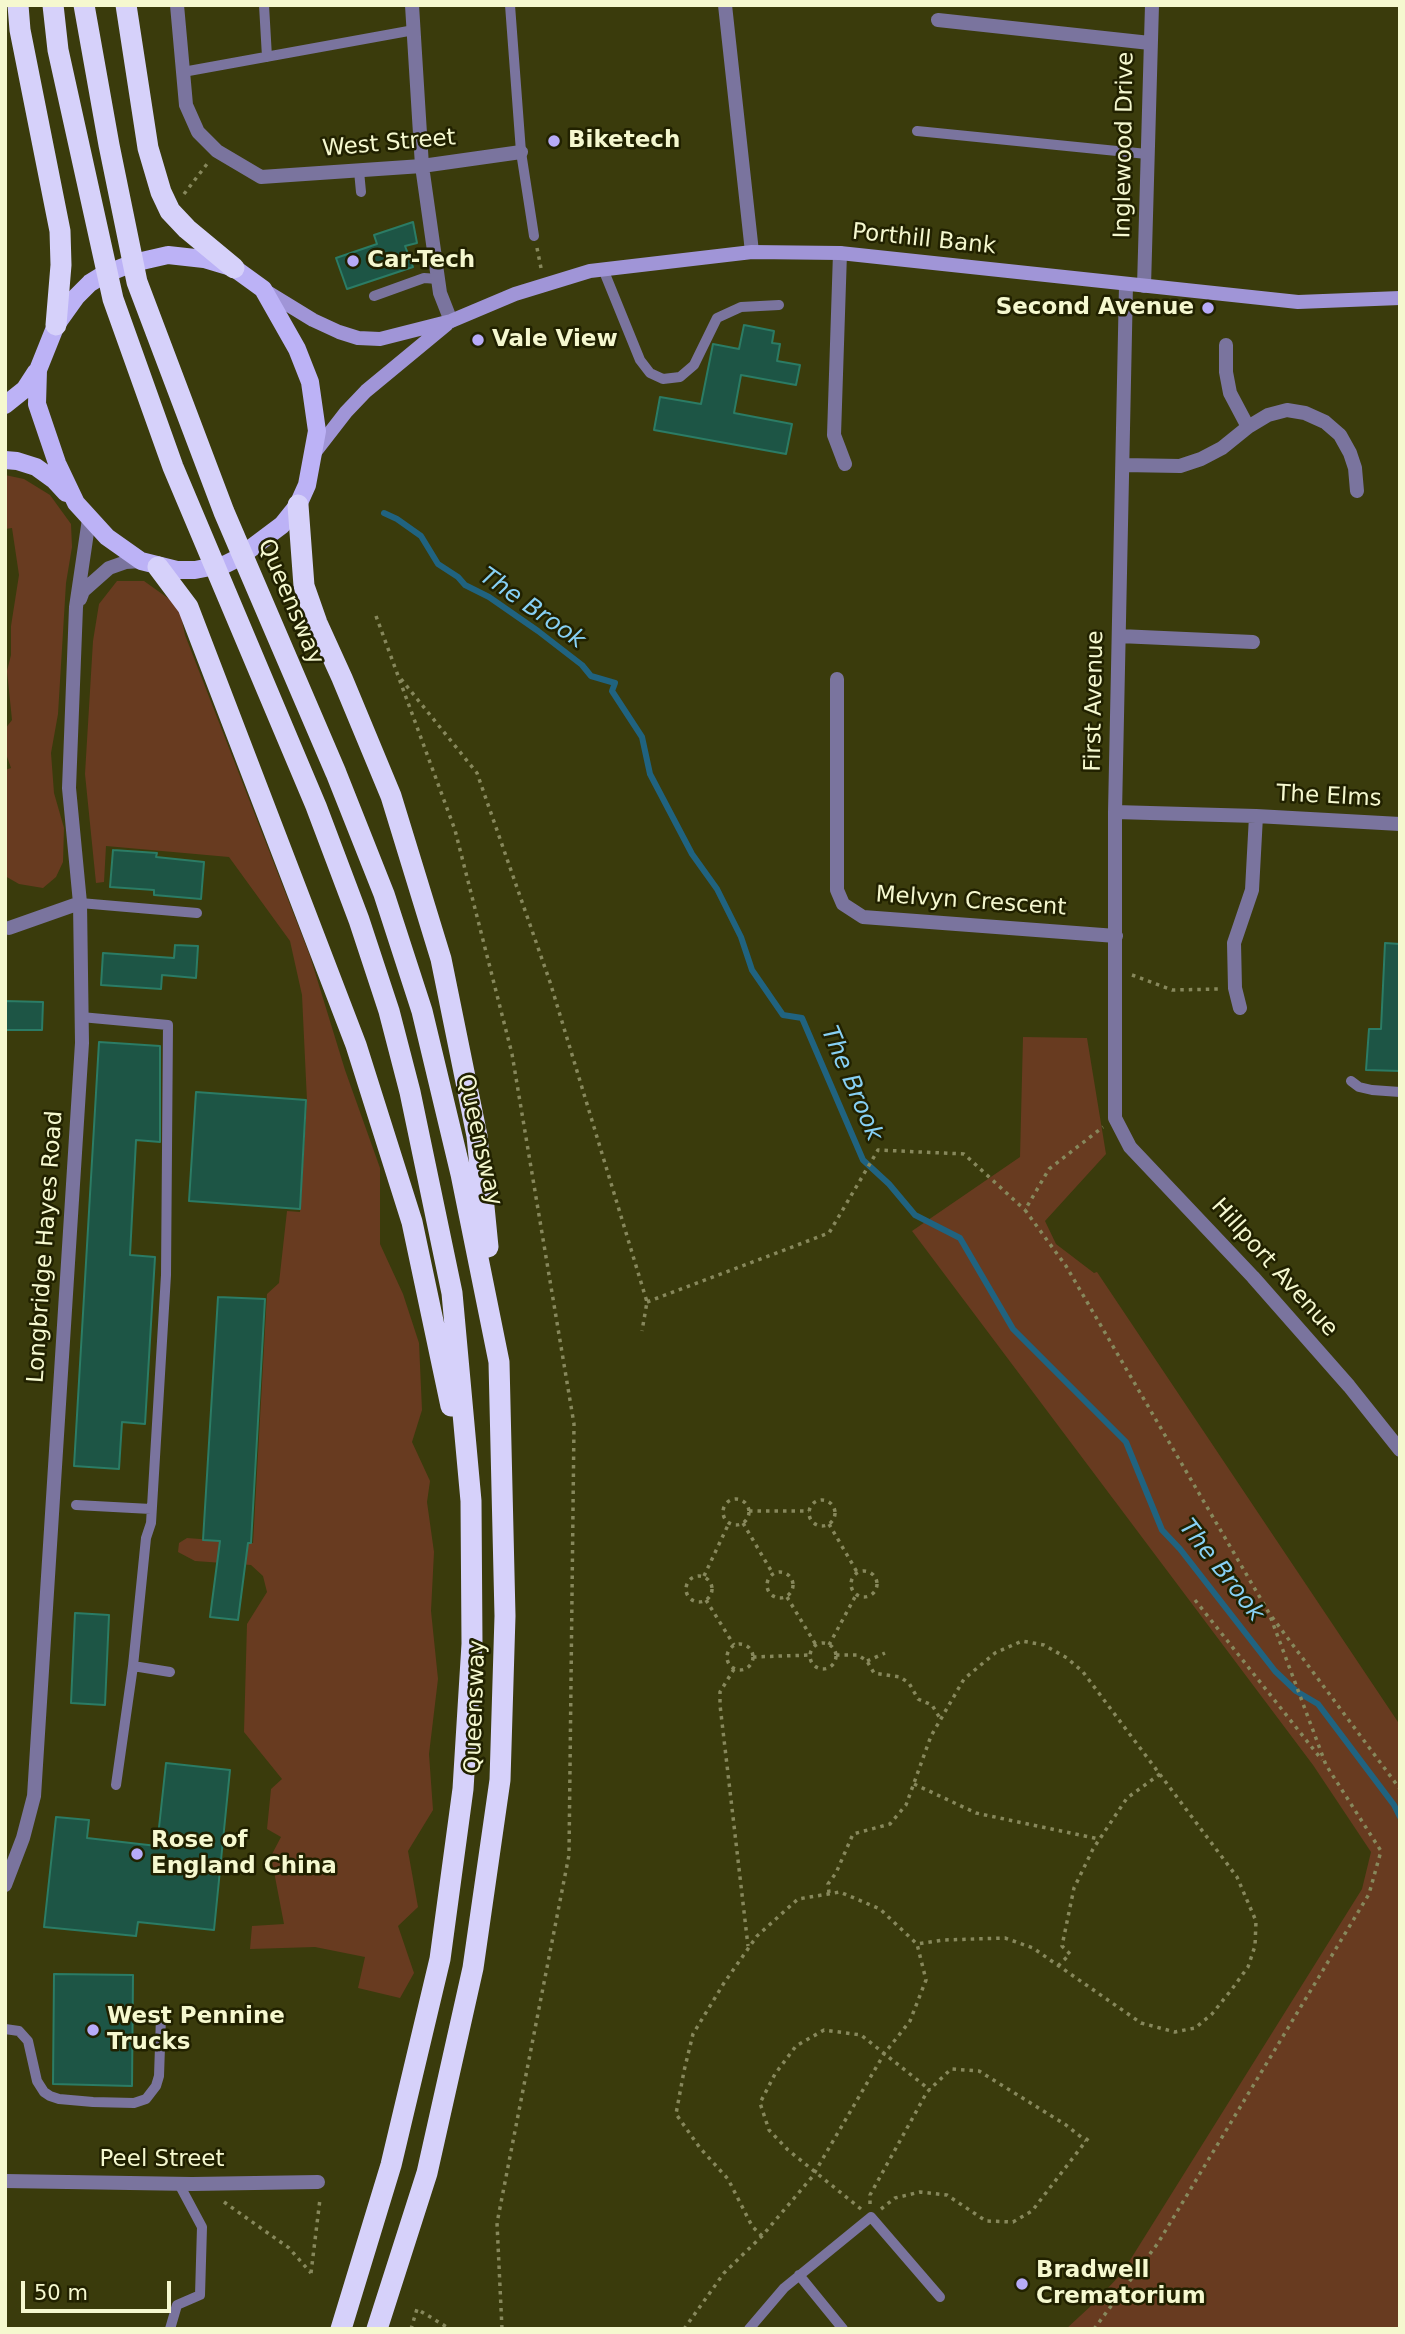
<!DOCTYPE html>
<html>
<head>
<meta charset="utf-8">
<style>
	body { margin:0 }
	#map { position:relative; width:1405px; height:2334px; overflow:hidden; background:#3a3b0c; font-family:"DejaVu Sans",sans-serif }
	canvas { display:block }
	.frame { position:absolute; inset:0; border:7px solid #f5f8cf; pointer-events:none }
	.scale { position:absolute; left:21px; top:2281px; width:150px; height:32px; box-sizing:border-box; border:4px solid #f5f8cf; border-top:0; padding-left:9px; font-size:21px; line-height:24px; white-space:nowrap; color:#f5f8cf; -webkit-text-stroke:5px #212100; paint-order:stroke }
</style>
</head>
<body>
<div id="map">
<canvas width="1405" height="2334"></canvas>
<div class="frame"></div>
<div class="scale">50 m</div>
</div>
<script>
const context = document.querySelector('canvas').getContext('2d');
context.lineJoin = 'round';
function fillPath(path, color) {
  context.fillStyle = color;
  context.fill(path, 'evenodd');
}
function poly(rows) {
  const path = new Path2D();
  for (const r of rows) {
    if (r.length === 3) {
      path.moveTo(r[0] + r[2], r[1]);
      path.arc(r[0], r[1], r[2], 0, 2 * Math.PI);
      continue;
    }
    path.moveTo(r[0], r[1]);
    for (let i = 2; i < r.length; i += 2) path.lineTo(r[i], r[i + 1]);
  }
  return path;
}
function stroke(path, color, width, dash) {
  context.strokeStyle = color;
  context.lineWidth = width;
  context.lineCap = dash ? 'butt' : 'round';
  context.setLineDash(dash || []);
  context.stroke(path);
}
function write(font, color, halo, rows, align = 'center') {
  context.font = font + ' "DejaVu Sans",sans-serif';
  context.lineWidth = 5;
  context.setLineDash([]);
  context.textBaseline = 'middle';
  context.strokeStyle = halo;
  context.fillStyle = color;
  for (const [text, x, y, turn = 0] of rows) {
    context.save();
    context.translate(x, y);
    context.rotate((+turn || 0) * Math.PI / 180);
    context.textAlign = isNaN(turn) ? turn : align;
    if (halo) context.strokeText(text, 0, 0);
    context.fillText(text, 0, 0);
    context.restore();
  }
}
const green = poly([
	[5,475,24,479,50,495,71,524,72,547,66,583,58,714,51,753,54,793,64,828,63,862,56,877,43,888,19,884,5,876,5,770,11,768,5,751,5,729,12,720,7,671,11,655,11,626,19,575,12,528,5,529],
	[117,581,144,581,179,606,185,635,310,956,345,1070,380,1168,380,1244,403,1294,419,1343,422,1410,412,1442,430,1481,427,1502,434,1552,431,1611,438,1679,429,1754,433,1810,408,1851,418,1907,398,1926,414,1973,400,1998,358,1988,365,1957,315,1947,250,1949,252,1926,284,1924,271,1856,281,1837,267,1829,271,1789,282,1779,244,1732,247,1624,267,1592,263,1576,251,1565,195,1561,178,1552,179,1543,187,1538,253,1543,267,1294,279,1283,287,1211,300,1212,307,1101,302,995,290,941,229,857,106,846,104,882,96,883,85,774,93,641,99,604],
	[1023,1037,1087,1038,1106,1154,1045,1221,1056,1244,1094,1273,1097,1272,1400,1725,1400,2329,1066,2329,1093,2304,1122,2273,1362,1889,1371,1852,1313,1765,912,1231,1020,1157]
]);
const stream = poly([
	[384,513,397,519,421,536,438,564,458,577,465,585,489,597,538,631,582,665,591,676,615,683,612,691,642,737,650,774,692,854,717,889,741,937,752,970,783,1015,802,1018,863,1160,889,1184,915,1215,960,1238,1013,1329,1126,1442,1162,1530,1180,1549,1275,1671,1296,1691,1318,1704,1394,1805,1400,1817]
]);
const building = poly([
	[413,222,417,243,405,246,413,267,347,289,336,258,377,244,374,235,413,222],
	[744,325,774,331,772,343,780,344,777,361,800,365,796,385,741,375,734,413,792,424,786,454,654,430,660,397,701,404,713,344,739,349,744,325],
	[113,850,157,853,156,857,204,862,201,899,154,895,154,890,110,887,113,850],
	[1385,943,1400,944,1400,1071,1366,1070,1369,1029,1381,1029,1385,943],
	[175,945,198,946,196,978,162,975,161,989,101,985,103,953,174,958,175,945],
	[5,1001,43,1002,42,1030,5,1030,5,1001],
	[99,1042,160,1046,160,1142,136,1140,130,1255,155,1257,145,1424,122,1422,119,1469,74,1466,99,1042],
	[196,1092,306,1100,300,1209,189,1201,196,1092],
	[218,1297,265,1299,251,1543,248,1543,238,1620,210,1617,220,1541,203,1540,218,1297],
	[75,1613,109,1615,105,1705,71,1703,75,1613],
	[166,1763,230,1770,214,1930,138,1922,136,1936,44,1927,56,1817,89,1820,87,1838,157,1846,166,1763],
	[54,1974,133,1975,132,2086,53,2084,54,1974]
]);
const path = poly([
	[184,194,207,164],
	[537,248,541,268],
	[376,616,455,830,512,1054,574,1424,569,1855,497,2223,502,2329],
	[401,679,477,773,550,982,647,1302,642,1331],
	[1132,975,1172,990,1219,989],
	[647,1302,829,1233,878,1150,964,1154,1025,1210],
	[736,1512,13],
	[822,1513,13],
	[749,1511,809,1511],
	[743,1523,773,1574],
	[829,1524,857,1572],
	[864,1584,13],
	[780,1585,13],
	[699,1589,13],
	[704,1576,729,1523],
	[787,1597,816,1645],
	[706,1600,734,1645],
	[1195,1600,1322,1760],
	[1272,1617,1400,1789],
	[823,1656,13],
	[740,1657,13],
	[829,1645,856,1595],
	[836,1655,858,1655,867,1661,874,1673,900,1677,909,1683,918,1699,932,1705,941,1720],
	[753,1657,810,1655],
	[867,1661,885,1653],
	[734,1669,720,1692,720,1705,748,1946],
	[914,1784,976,1813,1099,1839],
	[829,1893,828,1884,836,1873,853,1834,890,1824,906,1805,931,1736,964,1679,995,1653,1022,1641,1044,1645,1067,1658,1083,1672,1237,1877,1256,1921,1255,1946,1248,1967,1232,1989,1212,2014,1195,2028,1175,2032,1141,2023,1033,1948,1005,1938,944,1940,917,1944],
	[1058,1966,1070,1954,1062,1946,1074,1888,1093,1849,1127,1798,1160,1774],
	[224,2202,289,2248,311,2273],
	[870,2204,870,2195,927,2092,951,2069,979,2071,1066,2125,1086,2141],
	[861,2209,788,2150,769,2130,760,2103,775,2074,796,2046,824,2030,861,2035,930,2090],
	[881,2209,895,2198,920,2192,947,2195,986,2221,1013,2222,1032,2211,1089,2137],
	[311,2273,320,2199],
	[411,2329,417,2309,450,2329],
	[684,2329,724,2273,762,2236,812,2177,884,2054,910,2021,926,1980,917,1944,880,1909,840,1892,798,1899,757,1936,724,1983,693,2034,684,2071,676,2114,700,2148,728,2179,752,2226,762,2236],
	[1094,2329,1158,2243,1369,1894,1381,1851,1326,1765,1269,1613,1066,1266,1025,1210,1049,1169,1103,1127]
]);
const lane = poly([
	[264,5,267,57],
	[510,5,521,152,534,236],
	[183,72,414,30],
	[917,131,1147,154],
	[359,171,361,192],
	[603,269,640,360,650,373,663,379,680,377,694,365,717,318,741,307,779,305],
	[374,296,424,278,438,279],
	[80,903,197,913],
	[81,1017,168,1025,166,1275,151,1523,146,1538,133,1666,170,1672],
	[1351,1081,1359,1087,1372,1090,1400,1092],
	[76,1505,151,1509],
	[116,1785,133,1666],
	[5,2029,19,2031,28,2041,37,2081,44,2092,50,2096,59,2099,93,2102,134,2103,146,2099,156,2086,159,2076,161,2017],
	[799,2275,843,2329],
	[170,2329,177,2305,200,2295,202,2227,179,2184],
	[749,2329,784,2288,871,2217,940,2297]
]);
const street = poly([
	[177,5,186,105,198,132,217,151,261,177,422,166,521,152],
	[412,5,422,166,440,293,451,321],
	[725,5,752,252],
	[938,20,1150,43],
	[840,253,834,435,845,464],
	[1126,285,1115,812,1115,1118,1130,1147,1253,1277,1349,1386,1400,1450],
	[1144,286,1152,5],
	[1226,345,1226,372,1230,393,1248,427],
	[1123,465,1180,466,1201,459,1222,448,1248,427,1268,415,1287,410,1305,413,1325,422,1340,435,1350,453,1355,468,1357,491],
	[80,599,83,591,109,568,126,562,141,561],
	[1119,636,1253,642],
	[837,679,837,890,843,904,863,917,1116,936],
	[1115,812,1256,816,1252,890,1234,943,1235,988,1240,1008],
	[1256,816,1400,824],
	[9,928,80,903],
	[5,1885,23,1838,34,1796,82,1043,80,903,69,788,76,607,89,519],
	[5,2181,192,2184,318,2182]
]);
const secondary = poly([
	[264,290,313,320,339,332,358,338,380,339,451,321,515,294,590,271,752,252,840,253,1298,302,1400,298],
	[315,452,346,412,366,391,447,324]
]);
const primary = poly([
	[168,255,204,259,234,268,263,289,297,349,310,382,317,431,307,485,298,505,282,525,238,558,226,564,195,570,177,570,141,561,107,537,76,503,57,463,37,404,38,370,56,325,76,297,90,283,103,275,133,263,168,255],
	[5,405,25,389,36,372],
	[5,460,17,461,36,467,54,480,66,493]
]);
const highway = poly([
	[18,5,20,30,60,231,61,265,56,325],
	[53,5,58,50,113,299,173,467,316,806,359,920,389,1011,410,1092,452,1293,471,1501,472,1644,463,1789,440,1959,391,2165,341,2329],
	[84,5,109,145,137,282,224,512,336,773,384,894,422,1011,461,1174,499,1362,505,1616,500,1780,473,1968,427,2173,377,2329],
	[126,5,148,148,161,192,170,211,187,229,234,268],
	[298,505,304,586,317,623,342,678,391,796,441,959,477,1136,488,1247],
	[158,567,188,607,356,1045,412,1222,451,1406]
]);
const markers = [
	[554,141,7,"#b7abf8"],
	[353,261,7,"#b7abf8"],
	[1208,308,7,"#b7abf8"],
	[478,340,7,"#b7abf8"],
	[137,1854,7,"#b7abf8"],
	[93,2030,7,"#b7abf8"],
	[1022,2284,7,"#b7abf8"]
];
const poiNames = [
	["Biketech",568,141],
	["Car-Tech",367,261],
	["Second Avenue",1194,308,"right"],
	["Vale View",492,340],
	["Rose of",151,1841],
	["England China",151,1867],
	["West Pennine",107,2017],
	["Trucks",107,2043],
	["Bradwell",1036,2271],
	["Crematorium",1036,2297]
];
const streetNames = [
	["West Street",389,144,-5],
	["Inglewood Drive",1125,145,-89],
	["Porthill Bank",924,240,6],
	["Queensway",290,602,67],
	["First Avenue",1095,701,-89],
	["The Elms",1329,797,3],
	["Melvyn Crescent",971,902,4],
	["Queensway",479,1140,77],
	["Longbridge Hayes Road",46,1247,-86],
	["Hillport Avenue",1274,1268,48],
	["Queensway",476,1707,-88],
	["Peel Street",162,2160]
];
const waterNames = [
	["The Brook",532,609,35],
	["The Brook",851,1084,67],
	["The Brook",1221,1571,52]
];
fillPath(green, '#683b20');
stroke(stream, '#206380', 6);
fillPath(building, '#1d5545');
stroke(building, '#2b7c65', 2);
stroke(path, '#87885c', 3.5, [3.5, 5]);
stroke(lane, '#7a749e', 10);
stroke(street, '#7a749e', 14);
stroke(secondary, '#a095d7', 14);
stroke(primary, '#bcb2f6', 18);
stroke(highway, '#d6d1fa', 21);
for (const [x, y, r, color] of markers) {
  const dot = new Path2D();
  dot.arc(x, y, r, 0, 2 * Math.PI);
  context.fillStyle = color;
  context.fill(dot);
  stroke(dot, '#212100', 2.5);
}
write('bold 23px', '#f5f8cf', '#212100', poiNames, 'left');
write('23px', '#f5f8cf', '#212100', streetNames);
write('italic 24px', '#87d0f4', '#212100', waterNames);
</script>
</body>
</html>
